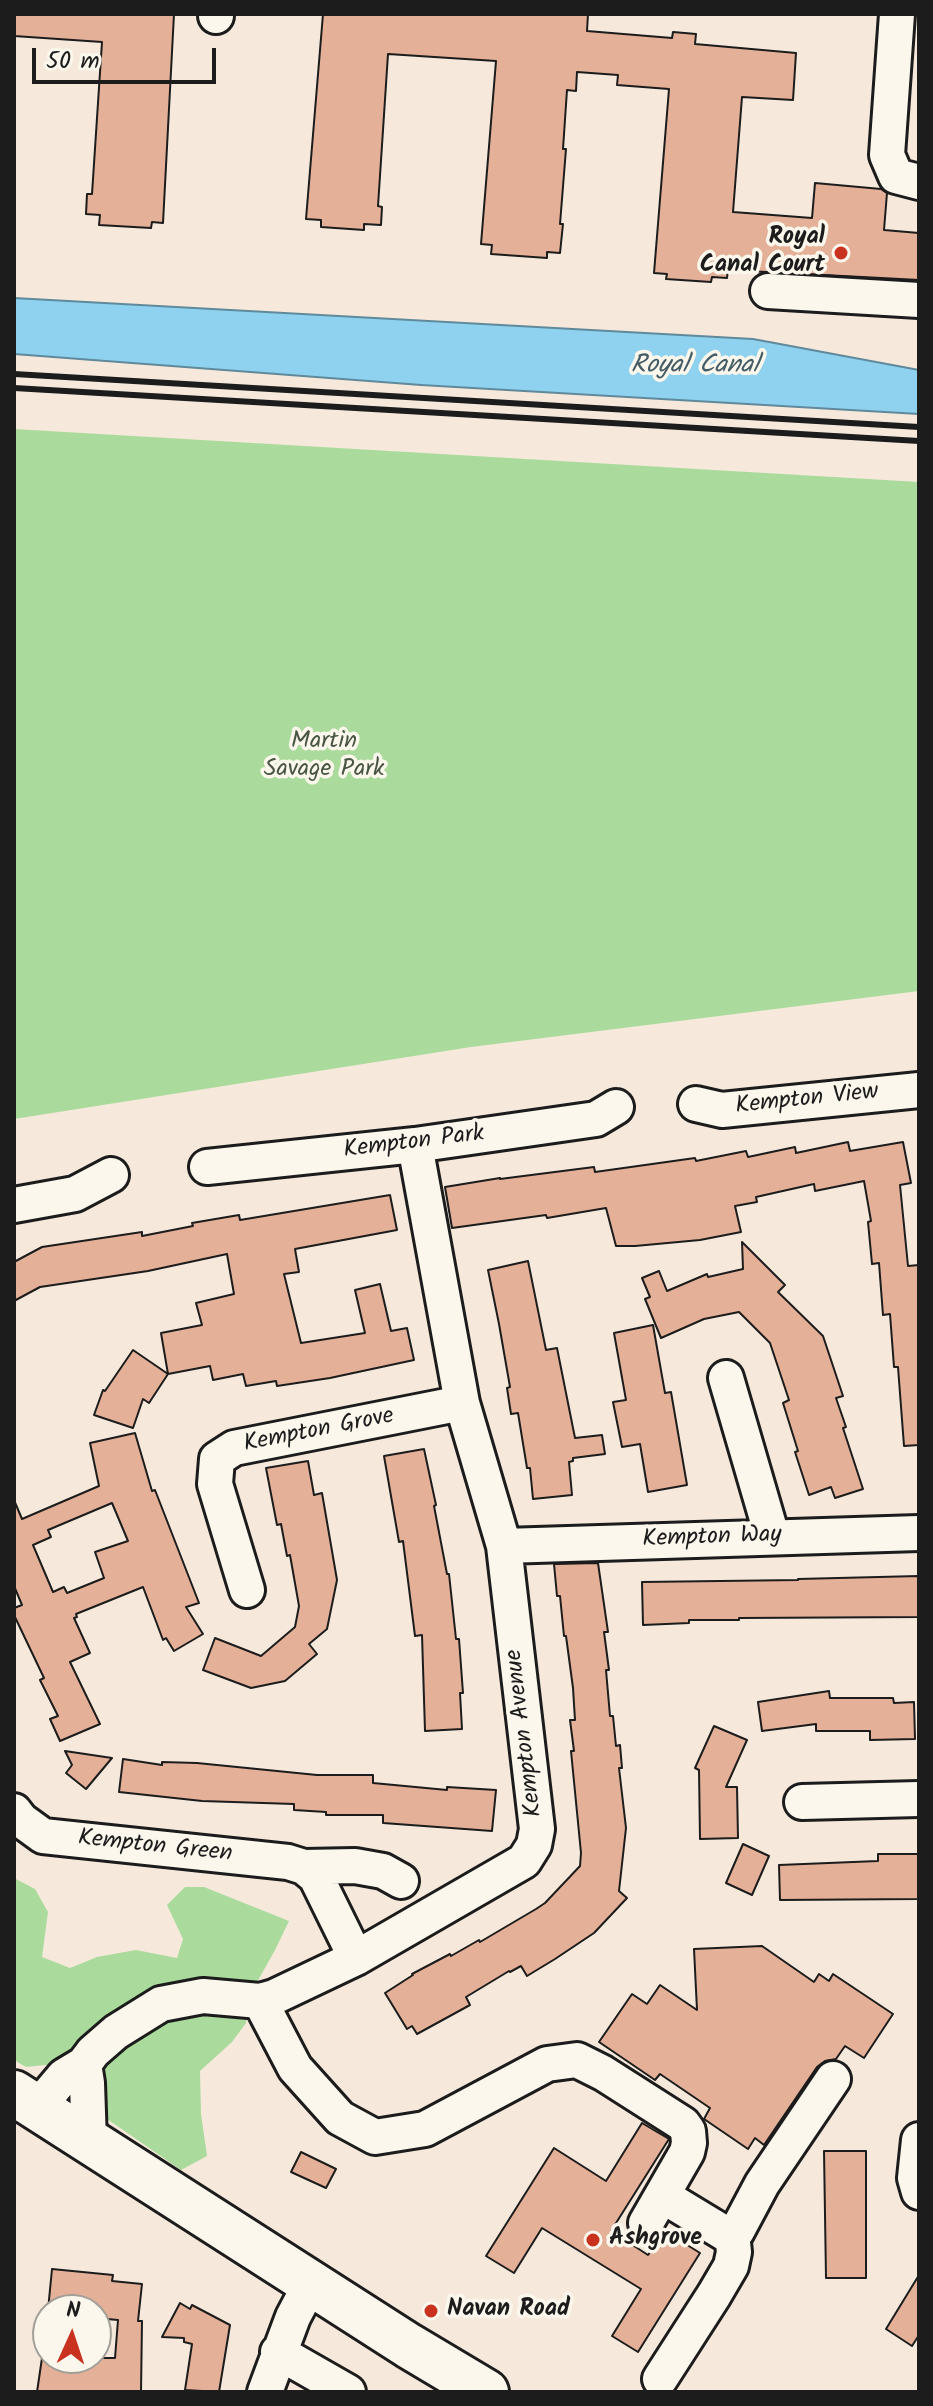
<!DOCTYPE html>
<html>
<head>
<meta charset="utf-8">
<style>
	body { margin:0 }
	#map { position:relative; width:933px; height:2406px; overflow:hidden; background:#f6e9db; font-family:Kalam,sans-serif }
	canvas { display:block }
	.frame { position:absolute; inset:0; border:16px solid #1c1c1c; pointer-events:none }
	.north { position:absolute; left:32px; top:2294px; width:80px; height:80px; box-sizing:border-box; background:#fbf7ec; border:2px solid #a29f99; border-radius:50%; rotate:3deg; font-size:22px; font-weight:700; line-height:32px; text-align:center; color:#1c1c1c }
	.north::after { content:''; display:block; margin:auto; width:28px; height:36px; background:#c8321e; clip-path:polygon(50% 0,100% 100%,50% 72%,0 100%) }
	.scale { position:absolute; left:32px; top:48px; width:184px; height:36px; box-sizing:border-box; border:4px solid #1c1c1c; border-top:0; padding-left:10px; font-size:24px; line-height:28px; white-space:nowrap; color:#1c1c1c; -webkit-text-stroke:6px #fbf7ec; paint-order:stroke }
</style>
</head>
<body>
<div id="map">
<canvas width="933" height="2406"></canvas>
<div class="frame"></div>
<div class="north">N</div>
<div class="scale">50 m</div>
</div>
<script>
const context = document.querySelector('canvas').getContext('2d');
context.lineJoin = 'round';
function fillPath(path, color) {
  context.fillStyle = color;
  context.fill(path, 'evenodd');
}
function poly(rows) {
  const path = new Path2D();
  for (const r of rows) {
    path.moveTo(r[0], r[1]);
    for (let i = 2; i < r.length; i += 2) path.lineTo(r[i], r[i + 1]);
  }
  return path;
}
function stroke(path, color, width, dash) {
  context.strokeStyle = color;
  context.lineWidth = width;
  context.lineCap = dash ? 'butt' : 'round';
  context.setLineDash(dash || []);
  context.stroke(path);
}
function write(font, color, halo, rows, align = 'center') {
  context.font = font + ' Kalam,sans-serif';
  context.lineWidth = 7;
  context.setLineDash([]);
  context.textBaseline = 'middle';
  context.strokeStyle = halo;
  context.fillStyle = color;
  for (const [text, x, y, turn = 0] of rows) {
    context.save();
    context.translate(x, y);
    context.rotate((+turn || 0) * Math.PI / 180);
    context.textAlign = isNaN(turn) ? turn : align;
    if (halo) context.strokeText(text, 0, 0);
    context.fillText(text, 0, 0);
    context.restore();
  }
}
const green = poly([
	[14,429,919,482,919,991,471,1047,14,1119],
	[14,1878,35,1889,48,1912,42,1957,70,1968,97,1957,136,1950,177,1958,183,1939,167,1905,185,1887,204,1887,289,1921,275,1950,247,2000,246,2023,232,2042,200,2071,201,2114,207,2156,181,2170,97,2112,54,2064,26,2067,14,2060]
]);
const water = poly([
	[14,298,753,339,919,370,919,414,421,385,14,354,14,298]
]);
const building = poly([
	[14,14,174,14,163,223,152,222,151,228,99,225,100,215,86,214,87,194,92,194,102,42,14,36,14,14],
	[323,14,588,14,587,31,672,38,673,32,696,34,695,44,796,53,793,100,742,97,733,212,812,218,815,183,881,189,887,193,884,230,919,233,919,280,728,270,727,278,712,277,711,282,666,279,667,274,654,273,669,89,617,85,618,75,577,72,576,91,567,90,563,149,566,149,560,224,563,224,560,253,547,252,547,258,491,254,492,245,481,244,496,61,388,54,378,206,382,207,381,225,364,224,364,230,321,227,321,220,306,219,323,14],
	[848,1142,850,1151,903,1142,911,1183,900,1185,908,1266,919,1265,919,1445,904,1446,898,1367,894,1367,890,1314,883,1315,879,1263,872,1264,868,1222,871,1221,864,1181,815,1191,814,1184,756,1197,757,1202,735,1206,741,1232,700,1240,635,1246,616,1246,606,1208,547,1218,546,1215,452,1228,445,1187,500,1178,500,1179,594,1167,595,1172,695,1158,696,1161,746,1151,748,1157,795,1147,796,1153,848,1142],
	[390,1195,397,1230,295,1249,299,1272,284,1274,301,1343,365,1333,355,1290,380,1284,391,1331,407,1328,414,1360,330,1378,277,1386,276,1381,246,1386,243,1374,213,1380,210,1366,168,1374,161,1333,202,1325,196,1303,234,1294,227,1254,148,1271,40,1287,14,1301,14,1262,42,1247,142,1232,142,1236,193,1226,192,1223,239,1215,240,1220,390,1195],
	[742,1242,785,1285,778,1292,823,1336,843,1396,836,1398,846,1427,843,1428,863,1489,835,1498,831,1487,809,1495,795,1452,798,1451,783,1403,789,1400,770,1343,739,1312,704,1319,661,1338,645,1299,650,1297,642,1278,659,1271,667,1291,707,1274,708,1277,743,1269,742,1242],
	[528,1261,546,1350,557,1348,575,1438,602,1435,605,1454,573,1458,573,1461,569,1462,572,1495,533,1499,530,1468,527,1468,518,1413,511,1414,507,1388,510,1387,499,1324,488,1270,528,1261],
	[653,1325,665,1393,671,1392,687,1485,648,1492,640,1444,622,1447,613,1402,626,1400,614,1333,653,1325],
	[133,1350,168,1374,149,1403,143,1399,133,1428,94,1415,103,1390,105,1391,133,1350],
	[135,1433,152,1491,155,1490,199,1603,186,1607,203,1634,174,1651,166,1638,163,1640,143,1587,76,1614,77,1617,74,1618,90,1653,70,1662,100,1724,60,1741,50,1719,58,1716,40,1680,44,1678,14,1615,14,1608,22,1605,14,1586,14,1500,22,1519,99,1486,90,1443,135,1433],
	[112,1503,128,1541,95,1552,104,1578,67,1593,64,1587,53,1592,33,1545,51,1537,48,1530,112,1503],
	[424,1449,436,1505,434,1506,447,1574,449,1574,456,1639,459,1639,463,1693,460,1693,462,1729,425,1731,422,1635,415,1636,403,1541,399,1542,384,1456,424,1449],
	[308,1461,314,1495,322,1493,337,1580,327,1629,309,1644,317,1654,285,1681,251,1688,203,1670,215,1638,261,1656,295,1627,299,1606,290,1555,287,1556,281,1524,277,1525,266,1468,308,1461],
	[598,1563,608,1632,604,1632,609,1670,606,1670,610,1716,613,1716,616,1746,620,1745,622,1768,619,1768,626,1828,619,1891,627,1898,594,1933,555,1959,527,1976,521,1966,510,1972,509,1971,466,1997,470,2005,417,2034,412,2026,407,2029,385,1993,413,1975,412,1974,450,1954,451,1956,479,1940,480,1942,536,1909,545,1903,580,1866,581,1853,571,1751,574,1751,570,1720,575,1720,573,1688,566,1636,564,1636,560,1596,557,1596,554,1564,598,1563],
	[919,1576,919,1617,739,1618,739,1620,689,1620,689,1623,643,1625,642,1582,798,1580,798,1579,919,1576],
	[829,1691,830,1698,893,1698,894,1703,914,1702,915,1739,870,1740,870,1731,816,1731,816,1724,762,1731,758,1702,829,1691],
	[714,1726,747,1740,726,1787,737,1787,738,1838,700,1839,699,1770,695,1768,714,1726],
	[65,1751,112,1758,86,1789,66,1773,72,1765,65,1751],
	[123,1759,162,1765,162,1762,197,1763,317,1775,373,1775,373,1783,447,1790,447,1787,496,1790,492,1831,383,1823,383,1815,326,1815,326,1812,294,1810,294,1804,202,1801,119,1792,123,1759],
	[743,1844,769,1856,752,1895,726,1883,743,1844],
	[878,1854,919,1854,919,1899,780,1900,779,1865,878,1861,878,1854],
	[762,1946,814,1982,819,1974,829,1981,833,1974,893,2014,864,2058,845,2046,836,2059,825,2061,817,2067,764,2145,755,2138,748,2149,704,2119,710,2108,660,2074,655,2080,599,2042,632,1994,647,2004,660,1985,697,2010,694,1949,762,1946],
	[642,2123,669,2139,611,2231,648,2255,665,2231,700,2253,638,2352,612,2336,641,2289,542,2228,514,2273,486,2256,554,2148,606,2181,642,2123],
	[824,2151,866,2151,866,2278,826,2278,824,2151],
	[301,2152,336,2169,326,2188,291,2172,301,2152],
	[52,2269,113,2275,112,2281,142,2284,138,2321,142,2321,141,2392,37,2392,42,2358,115,2358,118,2320,96,2318,96,2310,48,2310,52,2269],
	[919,2275,919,2335,912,2346,886,2329,919,2275],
	[180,2303,190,2309,192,2305,230,2325,219,2392,185,2390,192,2344,184,2342,184,2338,162,2337,180,2303]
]);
const minor = poly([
	[897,14,887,155,896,176,919,182],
	[216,16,216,14],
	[768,291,919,300],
	[696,1104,722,1110,919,1090],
	[207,1167,415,1145,596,1119,616,1107],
	[14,1205,75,1194,111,1175],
	[726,1378,772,1536],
	[504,1546,919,1533],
	[247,1590,215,1484,217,1459,234,1448,462,1403],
	[802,1802,919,1799],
	[14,1811,21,1820,43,1836,288,1862,304,1867,316,1877,356,1958],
	[304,1867,355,1866,383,1871,401,1881],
	[260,2001,295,2068,340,2118,375,2137,425,2129,547,2064,577,2060,603,2073,683,2124,688,2131,689,2143,687,2152,646,2223],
	[84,2064,87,2083,89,2142],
	[37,2108,64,2076,84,2064,93,2052,116,2032,161,2004,203,1996,260,2001,274,1997,356,1958,524,1861,534,1845,537,1829,504,1546,462,1403,415,1145],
	[919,2140,915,2178,919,2192],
	[731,2238,737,2231,762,2184,833,2079],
	[278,2352,348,2392],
	[660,2379,714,2295,731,2266,734,2252,733,2243,729,2236,663,2196],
	[265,2392,293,2317,311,2283]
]);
const major = poly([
	[14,2093,409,2346,486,2392]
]);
const rail = poly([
	[14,374,919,427],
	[14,388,919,441]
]);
const markers = [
	[841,253,8,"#c8321e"],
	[593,2240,8,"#c8321e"],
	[431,2311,8,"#c8321e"]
];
const poiNames = [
	["Royal",825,239,"right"],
	["Canal Court",825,267,"right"],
	["Ashgrove",609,2240],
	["Navan Road",447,2311]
];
const parkNames = [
	["Martin",324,743],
	["Savage Park",324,771]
];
const streetNames = [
	["Kempton View",807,1101,-6],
	["Kempton Park",414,1144,-7],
	["Kempton Grove",319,1432,-11],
	["Kempton Way",712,1539,-2],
	["Kempton Avenue",526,1733,-97],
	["Kempton Green",155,1848,6]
];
const waterNames = [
	["Royal Canal",695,368]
];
fillPath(green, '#aadb9c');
fillPath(water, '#8ed2ef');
stroke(water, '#60899b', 2);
fillPath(building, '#e4b098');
stroke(building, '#1c1c1c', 2);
stroke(minor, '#1c1c1c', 40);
stroke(major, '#1c1c1c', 50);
stroke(minor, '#fbf7ec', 34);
stroke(major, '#fbf7ec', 44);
stroke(rail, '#1c1c1c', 6);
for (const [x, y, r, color] of markers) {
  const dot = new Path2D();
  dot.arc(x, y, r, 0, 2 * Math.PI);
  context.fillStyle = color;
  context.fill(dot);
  stroke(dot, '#fbf7ec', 3);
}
write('bold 24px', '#1c1c1c', '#fbf7ec', poiNames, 'left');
write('24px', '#475542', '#fbf7ec', parkNames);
write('24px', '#1c1c1c', '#fbf7ec', streetNames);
write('italic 26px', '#445c66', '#fbf7ec', waterNames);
</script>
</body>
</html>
